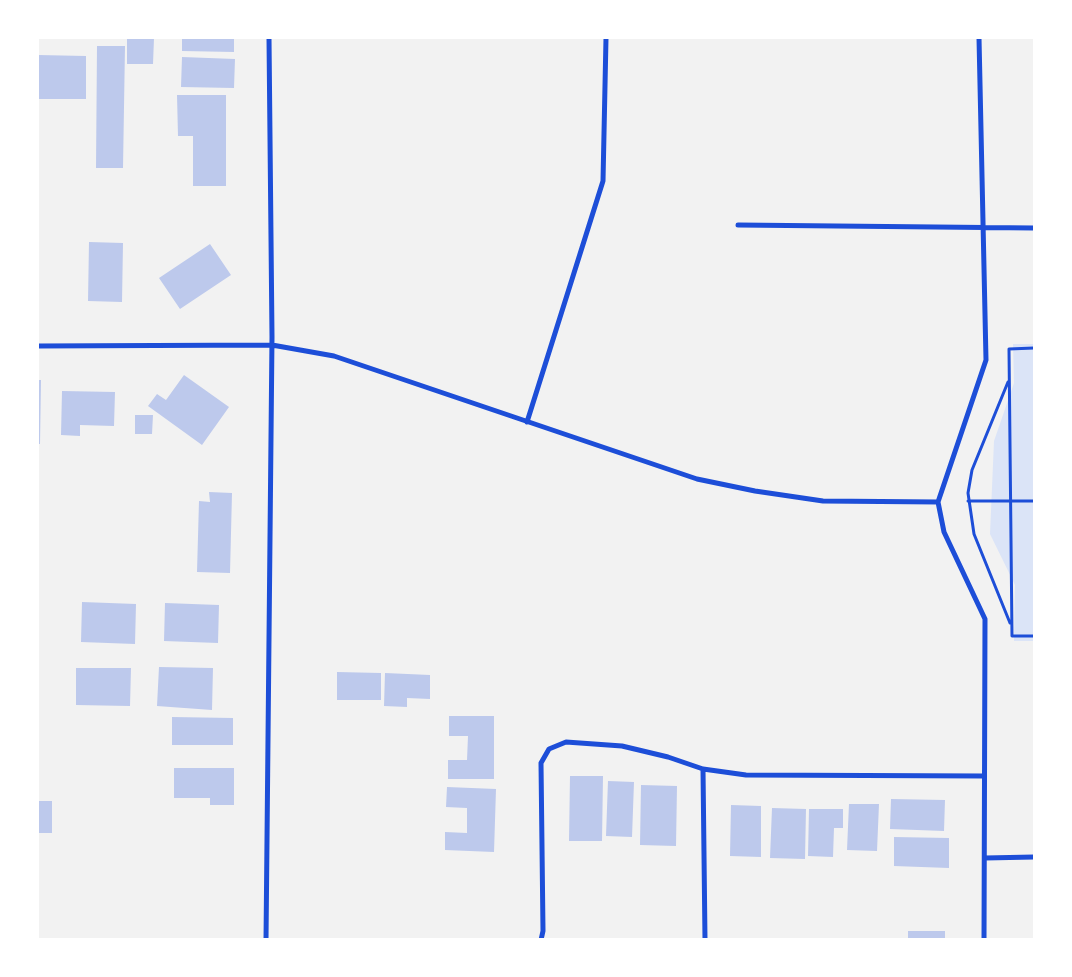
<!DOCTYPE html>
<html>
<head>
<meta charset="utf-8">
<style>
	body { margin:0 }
	#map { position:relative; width:1072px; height:977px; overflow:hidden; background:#f2f2f2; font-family:Spectral,serif }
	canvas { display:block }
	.frame { position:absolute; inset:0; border:39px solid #fff; pointer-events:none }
</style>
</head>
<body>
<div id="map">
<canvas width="1072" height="977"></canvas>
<div class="frame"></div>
</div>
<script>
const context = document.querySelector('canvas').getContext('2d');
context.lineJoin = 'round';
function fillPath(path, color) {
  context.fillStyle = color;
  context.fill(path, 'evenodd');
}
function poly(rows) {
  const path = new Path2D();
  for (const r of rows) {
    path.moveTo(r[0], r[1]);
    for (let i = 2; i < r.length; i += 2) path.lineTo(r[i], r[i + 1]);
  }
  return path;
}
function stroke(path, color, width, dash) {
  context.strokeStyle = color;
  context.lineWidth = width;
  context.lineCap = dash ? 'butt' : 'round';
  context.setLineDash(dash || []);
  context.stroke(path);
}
const green = poly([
	[1013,344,1034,344,1034,641,1014,641,1015,585,990,534,994,441,1014,383]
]);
const building = poly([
	[127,38,154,38,153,64,127,64],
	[182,38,234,38,234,52,182,51],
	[97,46,125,46,123,168,96,168],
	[38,55,86,56,86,99,38,99],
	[182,57,235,59,234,88,181,87],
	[177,95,226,95,226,186,193,186,193,136,178,136],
	[89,242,123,243,122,302,88,301],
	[210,244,231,275,180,309,159,278],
	[184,375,229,407,202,445,148,406,157,394,166,400],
	[38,380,41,380,40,444,38,444],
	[62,391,115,392,114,426,80,425,80,436,61,435],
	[135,415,153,415,152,434,135,434],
	[209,492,232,493,230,573,197,572,199,501,210,502],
	[82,602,136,604,135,644,81,642],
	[165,603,219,605,218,643,164,641],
	[159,667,213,668,212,710,157,706],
	[76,668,131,668,130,706,76,705],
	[337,672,381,673,381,700,337,700],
	[385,673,430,675,430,699,407,698,407,707,384,706],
	[449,716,494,716,494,779,448,779,448,760,467,760,468,736,449,736],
	[172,717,233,718,233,745,172,745],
	[174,768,234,768,234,805,210,805,210,798,174,798],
	[570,776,603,776,602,841,569,841],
	[608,781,634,782,632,837,606,836],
	[641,785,677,786,676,846,640,845],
	[447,787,496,789,494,852,445,850,445,832,467,833,467,808,446,807],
	[891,799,945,800,944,831,890,829],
	[38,801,52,801,52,833,38,833],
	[849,804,879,804,877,851,847,850],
	[731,805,761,806,761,857,730,856],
	[772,808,806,809,805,859,770,858],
	[809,809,843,809,843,828,834,828,833,857,808,856],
	[894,837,949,838,949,868,894,866],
	[908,931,945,931,945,940,908,940]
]);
const path = poly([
	[1034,348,1009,349,1012,636,1034,636],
	[1008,382,972,470,968,493,974,534,1010,623],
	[968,501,1034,501]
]);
const minor = poly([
	[979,38,986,360,938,502,944,532,985,619,984,940],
	[738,225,1034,228],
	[38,346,272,345,334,356,697,479,755,491,823,501,938,502],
	[527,422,603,181,606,38],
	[703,769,705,940],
	[985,858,1034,857],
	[266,940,272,337,269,38],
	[541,940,543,931,541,763,549,749,566,742,622,746,668,757,703,769,746,775,984,776]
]);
fillPath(green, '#dbe4f7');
fillPath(building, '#bdc9ec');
stroke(path, '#1d4ed8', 3);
stroke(minor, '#1d4ed8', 5);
</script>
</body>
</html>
